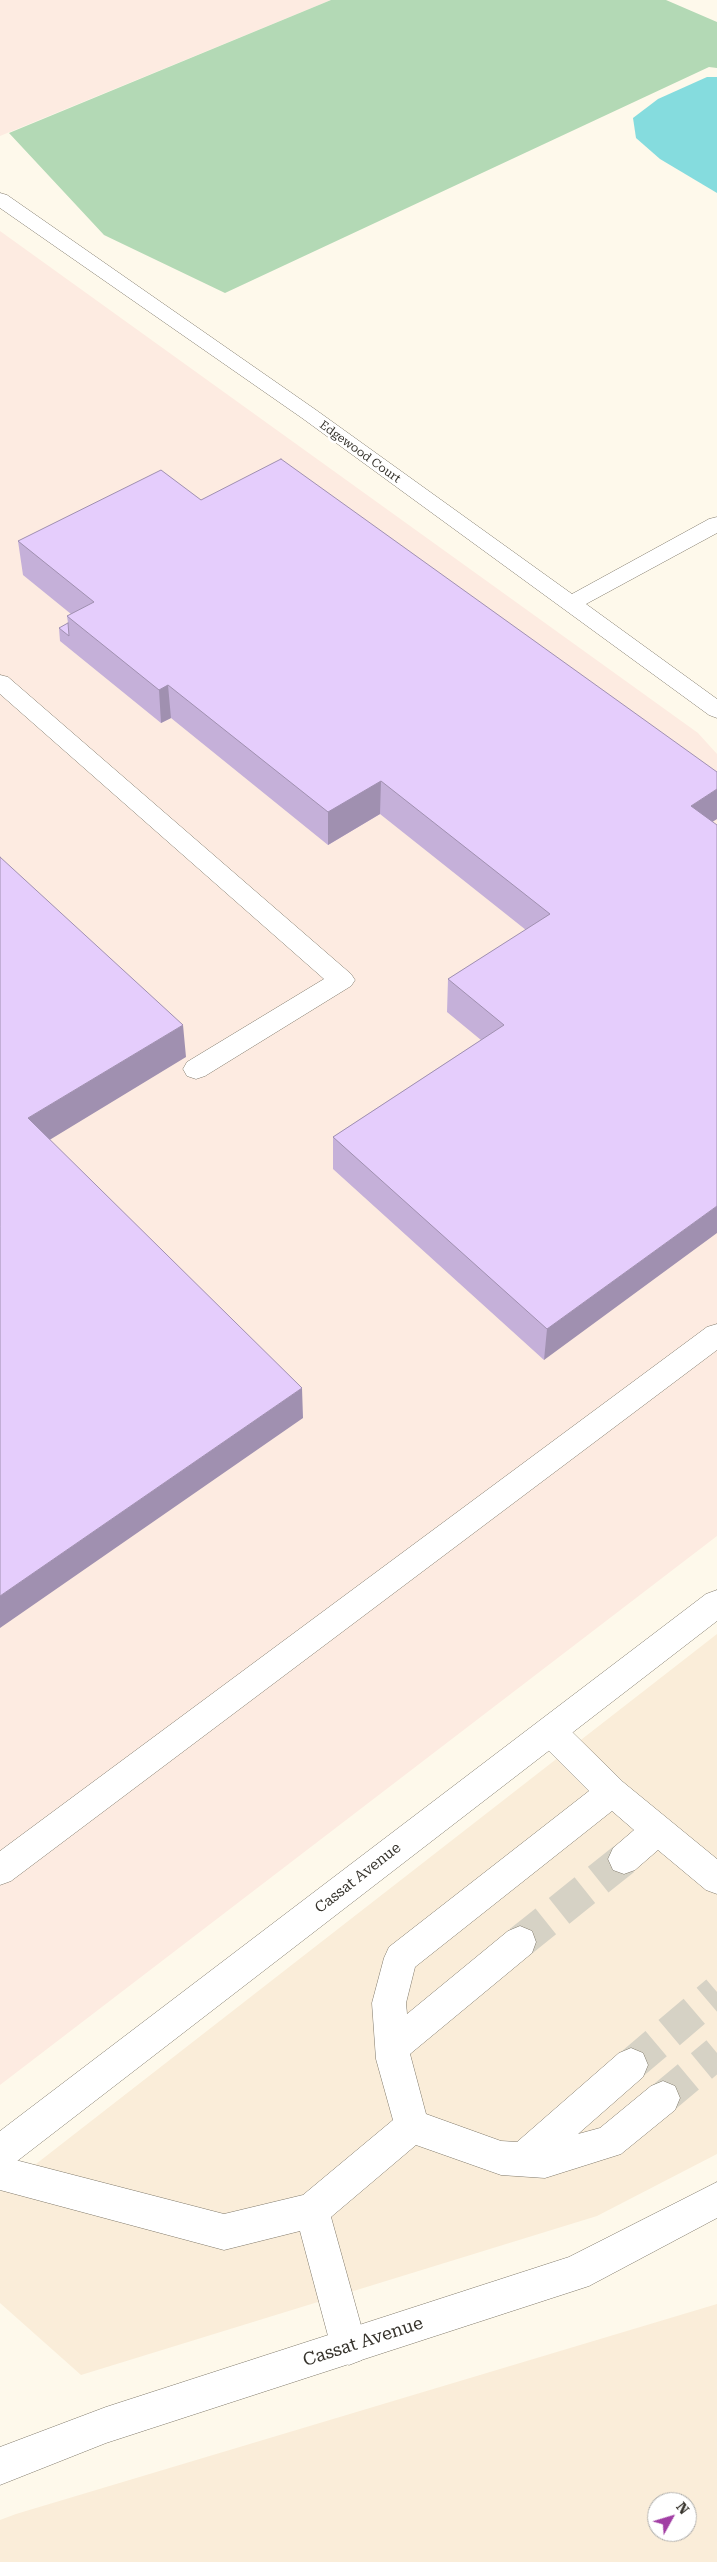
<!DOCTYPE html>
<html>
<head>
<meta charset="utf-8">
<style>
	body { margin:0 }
	#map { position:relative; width:717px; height:2562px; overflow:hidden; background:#fef9eb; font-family:"Roboto Serif",serif }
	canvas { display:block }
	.north { position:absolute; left:647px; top:2492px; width:50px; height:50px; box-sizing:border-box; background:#fff; border:1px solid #afaeab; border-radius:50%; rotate:51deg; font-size:14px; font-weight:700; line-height:20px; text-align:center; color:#37342d }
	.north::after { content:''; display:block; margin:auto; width:18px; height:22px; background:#a13ea4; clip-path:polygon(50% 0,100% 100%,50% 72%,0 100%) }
</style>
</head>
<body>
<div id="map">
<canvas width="717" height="2562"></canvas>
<div class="north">N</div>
</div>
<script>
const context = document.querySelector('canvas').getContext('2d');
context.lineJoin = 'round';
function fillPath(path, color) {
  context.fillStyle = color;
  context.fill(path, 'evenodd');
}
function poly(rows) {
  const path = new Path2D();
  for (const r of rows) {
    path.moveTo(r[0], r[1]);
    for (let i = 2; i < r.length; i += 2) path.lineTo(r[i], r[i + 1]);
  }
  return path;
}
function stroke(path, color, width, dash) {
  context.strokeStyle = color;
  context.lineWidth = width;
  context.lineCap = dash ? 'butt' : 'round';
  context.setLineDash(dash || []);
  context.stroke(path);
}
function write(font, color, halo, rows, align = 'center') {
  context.font = font + ' "Roboto Serif",serif';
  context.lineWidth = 5;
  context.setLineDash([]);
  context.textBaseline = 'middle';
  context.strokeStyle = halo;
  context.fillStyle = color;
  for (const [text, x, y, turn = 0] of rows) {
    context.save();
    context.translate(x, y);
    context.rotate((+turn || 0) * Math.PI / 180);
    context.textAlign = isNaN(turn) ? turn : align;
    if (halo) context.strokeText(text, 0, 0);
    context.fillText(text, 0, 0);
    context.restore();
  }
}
const commercial = poly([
	[717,1634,717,2154,597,2216,81,2375,0,2303,0,2192],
	[717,2304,717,2562,0,2562,0,2520,16,2514],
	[657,2502,687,2502,687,2532,657,2532]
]);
const industrial = poly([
	[0,0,331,0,0,136],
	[0,231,698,733,717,754,717,1536,0,2085]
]);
const green = poly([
	[331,0,666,0,717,22,717,68,709,67,225,293,104,235,9,133]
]);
const water = poly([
	[707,77,717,77,717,193,660,159,636,138,633,118,658,99]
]);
const minorTunnel = poly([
	[520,1942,624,1859],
	[631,2065,717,1992],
	[663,2098,717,2053]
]);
const minor = poly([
	[0,193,7,195,316,410,572,594,709,519,717,517,717,533,586,604,717,699,717,718,709,715,302,418,0,208,0,193],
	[0,675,8,677,351,974,355,980,351,986,205,1076,196,1079,187,1076,183,1069,187,1062,324,979,0,694,0,675],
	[717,1324,717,1350,11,1881,0,1885,0,1851,707,1327,717,1324],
	[550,1717,561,1721,623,1782,717,1859,717,1894,706,1890,658,1850,635,1870,624,1874,613,1870,608,1859,613,1848,634,1830,612,1811,415,1967,406,2003,407,2014,508,1931,520,1926,532,1931,536,1942,532,1953,410,2054,426,2114,501,2141,517,2142,619,2053,631,2048,643,2053,648,2065,643,2077,578,2134,600,2128,651,2086,663,2081,675,2086,680,2098,675,2110,621,2154,545,2178,501,2175,416,2145,331,2217,367,2347,362,2360,349,2365,336,2360,331,2347,300,2231,224,2250,0,2190,0,2156,224,2214,303,2195,393,2120,376,2059,372,2003,384,1958,389,1947,589,1791,539,1741,534,1731,539,1721,550,1717]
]);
const major = poly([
	[717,1590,717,1621,12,2165,0,2170,0,2131,706,1594,717,1590],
	[717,2182,717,2218,589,2286,106,2443,0,2485,0,2447,106,2407,569,2257,717,2182]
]);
const wall = poly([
	[201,500,713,822,544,1360,333,1169,333,1137,481,1040,447,1012,448,979,526,930,380,814,328,845,171,718,161,723,60,641,59,628,68,623,67,616,71,614,23,575,18,541]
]);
const shadedWall = poly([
	[168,685,171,718,161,723,159,690],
	[381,781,380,814,328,845,328,812],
	[717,789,717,819,686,839,691,806],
	[183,1025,186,1057,33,1150,28,1118],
	[717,1206,717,1233,544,1360,547,1329],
	[302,1388,303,1418,0,1628,0,1596]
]);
const building = poly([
	[281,459,717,772,717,789,691,806,717,825,717,1206,547,1329,333,1137,504,1025,448,979,550,914,381,781,328,812,168,685,159,690,67,616,94,602,18,541,161,470,201,500,281,459],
	[68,623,69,636,59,628,68,623],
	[0,857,183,1025,28,1118,302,1388,0,1596,0,857]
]);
const farStreetnames = [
	["Edgewood Court",360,452,36]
];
const streetNames = [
	["Cassat Avenue",358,1878,-38]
];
const nearStreetnames = [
	["Cassat Avenue",363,2342,-18]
];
fillPath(commercial, '#faedd9');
fillPath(industrial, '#fdebe1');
fillPath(green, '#b3d9b5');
fillPath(water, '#85dcde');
stroke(minorTunnel, '#d6d2c5', 33, [33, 17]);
stroke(minor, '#817a6b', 1);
stroke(major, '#817a6b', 1);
fillPath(minor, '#fff');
fillPath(major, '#fff');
fillPath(wall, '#c5b0d9');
fillPath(shadedWall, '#a090b0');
fillPath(building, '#e5cdfc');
stroke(building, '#a090b0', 1);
write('12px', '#37342d', '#fff', farStreetnames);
write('15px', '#37342d', '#fff', streetNames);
write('18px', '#37342d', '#fff', nearStreetnames);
</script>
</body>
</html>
